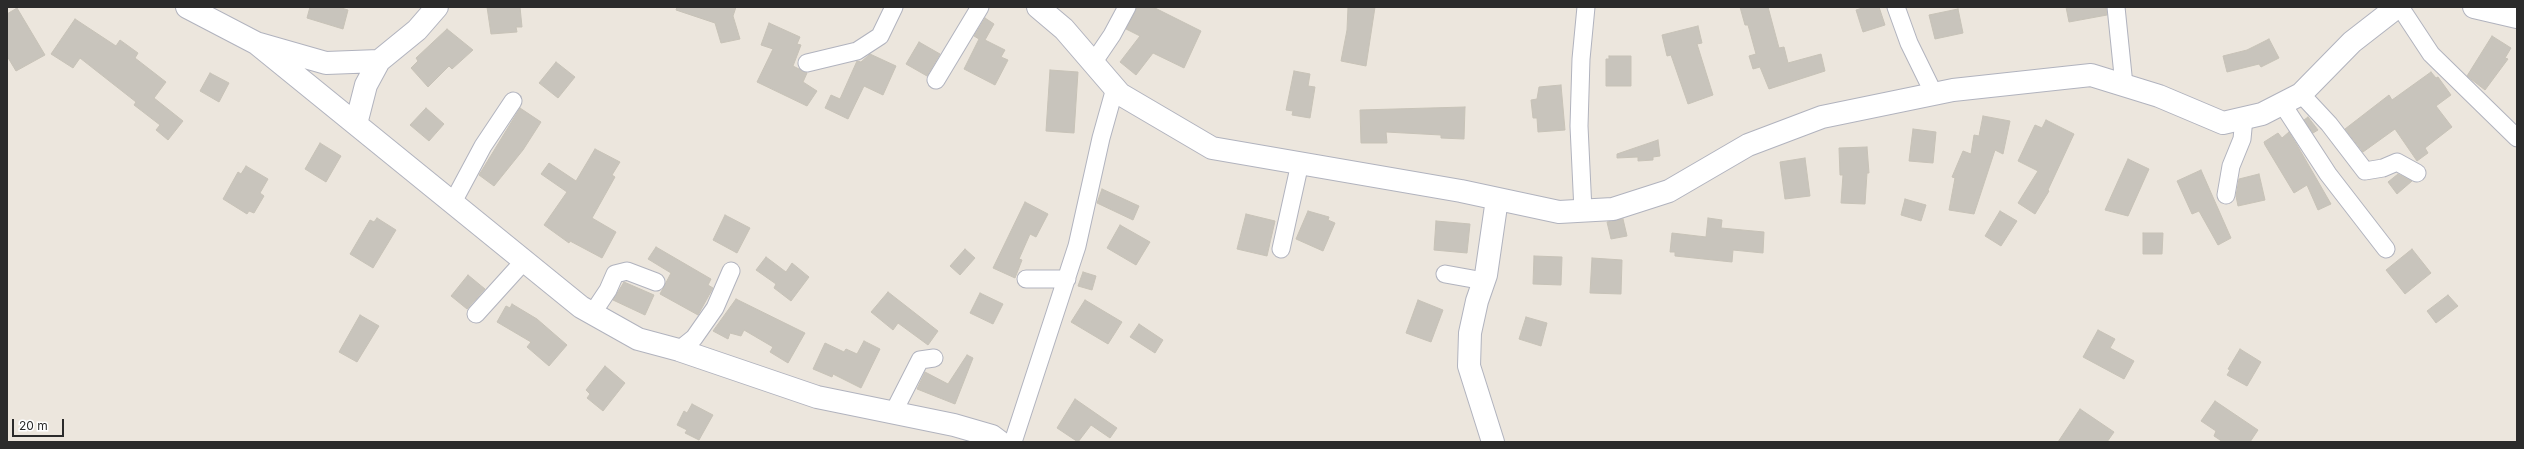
<!DOCTYPE html>
<html>
<head>
<meta charset="utf-8">
<style>
	body { margin:0 }
	#map { position:relative; width:2524px; height:449px; overflow:hidden; background:#ece6dd; font-family:Inter,sans-serif }
	canvas { display:block }
	.frame { position:absolute; inset:0; border:8px solid #2b2b2b; pointer-events:none }
	.scale { position:absolute; left:12px; top:419px; width:52px; height:18px; box-sizing:border-box; border:2px solid #2b2b2b; border-top:0; padding-left:5px; font-size:12px; line-height:14px; white-space:nowrap; color:#2b2b2b; -webkit-text-stroke:3px #fff; paint-order:stroke }
</style>
</head>
<body>
<div id="map">
<canvas width="2524" height="449"></canvas>
<div class="frame"></div>
<div class="scale">20 m</div>
</div>
<script>
const context = document.querySelector('canvas').getContext('2d');
context.lineJoin = 'round';
function fillPath(path, color) {
  context.fillStyle = color;
  context.fill(path, 'evenodd');
}
function poly(rows) {
  const path = new Path2D();
  for (const r of rows) {
    path.moveTo(r[0], r[1]);
    for (let i = 2; i < r.length; i += 2) path.lineTo(r[i], r[i + 1]);
  }
  return path;
}
function stroke(path, color, width, dash) {
  context.strokeStyle = color;
  context.lineWidth = width;
  context.lineCap = dash ? 'butt' : 'round';
  context.setLineDash(dash || []);
  context.stroke(path);
}
const building = poly([
	[310,7,338,7,348,10,343,29,307,18,310,7],
	[487,7,520,7,522,27,516,27,517,32,491,34,487,7],
	[677,7,736,7,733,16,740,39,721,43,715,23,676,10,677,7],
	[1137,7,1153,7,1201,31,1184,68,1153,53,1136,75,1120,62,1140,36,1126,29,1137,7],
	[1348,7,1375,7,1366,66,1341,61,1347,30,1348,7],
	[1740,7,1768,7,1779,48,1784,47,1788,63,1821,54,1825,71,1769,89,1760,67,1753,69,1749,56,1756,54,1748,25,1745,25,1740,7],
	[1866,7,1879,7,1885,25,1863,32,1856,10,1866,7],
	[2066,7,2106,7,2107,15,2069,22,2066,7],
	[17,8,45,55,16,71,7,56,7,14,17,8],
	[1958,9,1963,33,1935,39,1929,15,1958,9],
	[985,18,994,24,985,40,1005,50,1001,57,1008,60,995,85,964,69,979,39,974,36,985,18],
	[75,19,116,46,120,40,138,53,135,58,166,82,154,98,183,121,168,140,156,130,160,125,134,105,136,102,80,58,73,68,51,54,75,19],
	[769,23,800,37,797,44,801,45,793,66,807,73,803,82,817,91,807,106,757,82,773,49,761,45,769,23],
	[1698,26,1702,43,1697,44,1713,95,1688,104,1671,55,1667,56,1662,35,1698,26],
	[447,29,473,50,452,69,449,66,428,87,411,68,418,61,416,58,447,29],
	[2492,36,2511,48,2505,58,2508,59,2485,90,2467,76,2492,36],
	[2269,39,2279,58,2261,67,2259,64,2227,72,2223,56,2247,50,2269,39],
	[919,42,940,54,927,76,906,64,919,42],
	[870,54,896,66,883,95,864,86,848,119,825,108,831,95,840,99,857,61,861,62,870,54],
	[1609,56,1631,56,1631,86,1606,86,1606,59,1609,59,1609,56],
	[556,62,575,77,558,98,539,83,556,62],
	[1050,70,1078,72,1074,133,1046,131,1050,70],
	[1294,71,1310,74,1308,86,1315,87,1310,118,1292,115,1293,111,1286,110,1294,71],
	[2431,72,2436,78,2438,77,2451,95,2436,106,2452,127,2425,148,2428,153,2417,161,2395,129,2363,152,2345,129,2389,95,2392,100,2431,72],
	[210,73,229,83,219,102,200,91,210,73],
	[1561,85,1565,130,1538,132,1537,118,1533,118,1531,100,1537,99,1539,87,1561,85],
	[1465,107,1464,139,1441,138,1441,135,1386,132,1387,143,1361,143,1360,110,1465,107],
	[426,108,444,124,429,141,410,125,426,108],
	[520,108,541,122,523,150,494,186,479,175,520,108],
	[1983,116,2010,121,2003,154,1995,150,1974,214,1949,210,1955,178,1952,177,1963,151,1971,154,1974,135,1979,136,1983,116],
	[2308,117,2318,130,2313,133,2304,120,2308,117],
	[2046,120,2074,134,2048,190,2049,191,2035,214,2018,203,2038,171,2018,161,2035,125,2042,128,2046,120],
	[1913,129,1936,132,1933,163,1909,161,1913,129],
	[2289,132,2297,145,2331,204,2318,210,2307,185,2294,193,2265,145,2264,142,2278,133,2282,138,2289,132],
	[1658,140,1660,156,1653,157,1653,160,1638,161,1638,157,1617,158,1617,154,1658,140],
	[320,143,341,156,326,182,305,169,320,143],
	[1867,147,1869,173,1867,173,1865,204,1841,203,1843,175,1840,175,1839,148,1867,147],
	[595,149,620,162,612,175,615,177,592,218,616,232,602,258,570,241,569,243,544,225,567,192,541,174,549,163,576,181,595,149],
	[1805,158,1810,196,1785,199,1780,162,1805,158],
	[2128,159,2149,169,2128,216,2105,210,2128,159],
	[246,166,268,179,260,193,264,196,254,213,249,211,247,214,223,199,238,172,241,174,246,166],
	[2201,170,2231,238,2218,245,2199,211,2192,214,2177,181,2201,170],
	[2259,174,2265,200,2238,206,2236,196,2239,179,2259,174],
	[2398,174,2412,181,2397,194,2388,182,2398,174],
	[1102,189,1139,206,1133,220,1097,203,1102,189],
	[1905,199,1926,205,1921,221,1901,215,1905,199],
	[1025,202,1048,214,1036,237,1030,234,1019,259,1022,260,1015,278,993,268,1025,202],
	[1308,211,1329,217,1328,220,1335,223,1323,251,1296,239,1308,211],
	[2000,211,2017,221,2001,246,1985,236,2000,211],
	[1246,214,1275,221,1267,256,1237,249,1246,214],
	[725,215,750,228,737,253,713,240,725,215],
	[377,218,396,230,373,268,350,254,370,220,374,222,377,218],
	[1708,218,1722,220,1721,228,1764,232,1763,253,1733,250,1732,262,1675,256,1675,252,1670,252,1672,233,1706,237,1708,218],
	[1623,219,1627,236,1611,239,1607,222,1623,219],
	[1436,221,1470,224,1467,253,1434,250,1436,221],
	[1120,225,1150,242,1136,265,1107,248,1120,225],
	[2143,233,2163,233,2162,254,2143,254,2143,233],
	[656,247,711,279,708,285,713,288,698,315,660,294,671,273,648,259,656,247],
	[965,249,975,258,960,275,950,266,965,249],
	[2412,249,2431,273,2405,294,2386,270,2412,249],
	[1534,256,1562,257,1561,285,1533,284,1534,256],
	[766,257,786,272,792,263,809,277,791,301,774,288,776,284,756,270,766,257],
	[1592,258,1622,260,1621,294,1590,293,1592,258],
	[1083,272,1096,276,1092,290,1078,286,1083,272],
	[468,275,485,289,467,309,451,296,468,275],
	[624,282,654,295,645,315,613,300,624,282],
	[888,292,938,331,928,345,898,323,893,330,871,312,888,292],
	[980,293,1003,304,993,324,970,313,980,293],
	[2448,295,2458,306,2436,323,2427,311,2448,295],
	[736,299,805,333,788,363,770,352,773,347,744,330,741,336,730,333,728,339,713,331,736,299],
	[1085,300,1122,322,1108,344,1071,322,1085,300],
	[1418,300,1443,310,1431,342,1406,333,1418,300],
	[512,304,537,319,567,345,549,366,527,347,531,342,497,322,506,306,510,308,512,304],
	[360,315,379,326,357,362,339,352,360,315],
	[1526,317,1547,323,1541,346,1519,339,1526,317],
	[1139,324,1163,340,1155,353,1130,337,1139,324],
	[2098,330,2115,339,2110,348,2134,361,2124,379,2083,357,2098,330],
	[864,341,880,349,861,388,833,374,832,377,813,369,825,343,844,352,846,349,857,354,864,341],
	[2240,349,2261,362,2247,386,2227,375,2230,370,2228,369,2240,349],
	[967,355,973,358,955,404,917,389,925,372,948,384,967,355],
	[605,366,625,383,603,411,587,398,590,394,586,390,605,366],
	[1075,399,1117,428,1110,438,1091,425,1078,442,1057,428,1075,399],
	[2215,401,2258,430,2250,442,2223,442,2214,436,2216,431,2201,421,2215,401],
	[692,404,713,415,699,440,685,433,687,430,677,425,684,411,687,413,692,404],
	[2080,409,2114,432,2107,442,2058,442,2080,409]
]);
const street = poly([
	[1896,7,1909,43,1934,94],
	[2116,7,2124,85],
	[2400,7,2431,54,2517,138],
	[807,63,857,51,880,36,894,7],
	[1093,63,1112,35,1127,7],
	[936,80,980,7],
	[2301,94,2329,124,2365,171,2383,168,2397,162,2417,173],
	[2283,105,2328,174,2386,249],
	[2226,195,2231,166,2242,139,2244,118],
	[453,202,483,146,513,101],
	[1583,211,1579,126,1581,59,1586,7],
	[1281,249,1300,163],
	[1445,274,1484,281],
	[1026,279,1067,279],
	[476,314,524,261],
	[592,314,608,290,615,274,627,271,656,282],
	[679,350,694,338,715,308,731,271],
	[893,413,920,360,934,358],
	[1013,442,1077,246,1101,138,1115,88]
]);
const secondary = poly([
	[187,7,256,43,326,63,379,61,417,30,437,7],
	[1038,7,1064,29,1120,94,1212,148,1461,191,1559,212,1613,209,1669,191,1748,145,1822,117,1953,90,2091,75,2159,96,2223,123,2262,114,2301,94,2352,42,2397,7],
	[2474,7,2517,17],
	[256,43,581,307,638,339,679,350,817,397,954,425,992,436,1000,442],
	[356,124,366,85,379,61],
	[1493,442,1469,366,1470,333,1477,301,1486,275,1497,199]
]);
fillPath(building, '#c8c4bc');
stroke(building, '#c7c2b7', 1);
stroke(street, '#b1b3be', 19);
stroke(secondary, '#b1b3be', 24);
stroke(street, '#fff', 17);
stroke(secondary, '#fff', 22);
</script>
</body>
</html>
